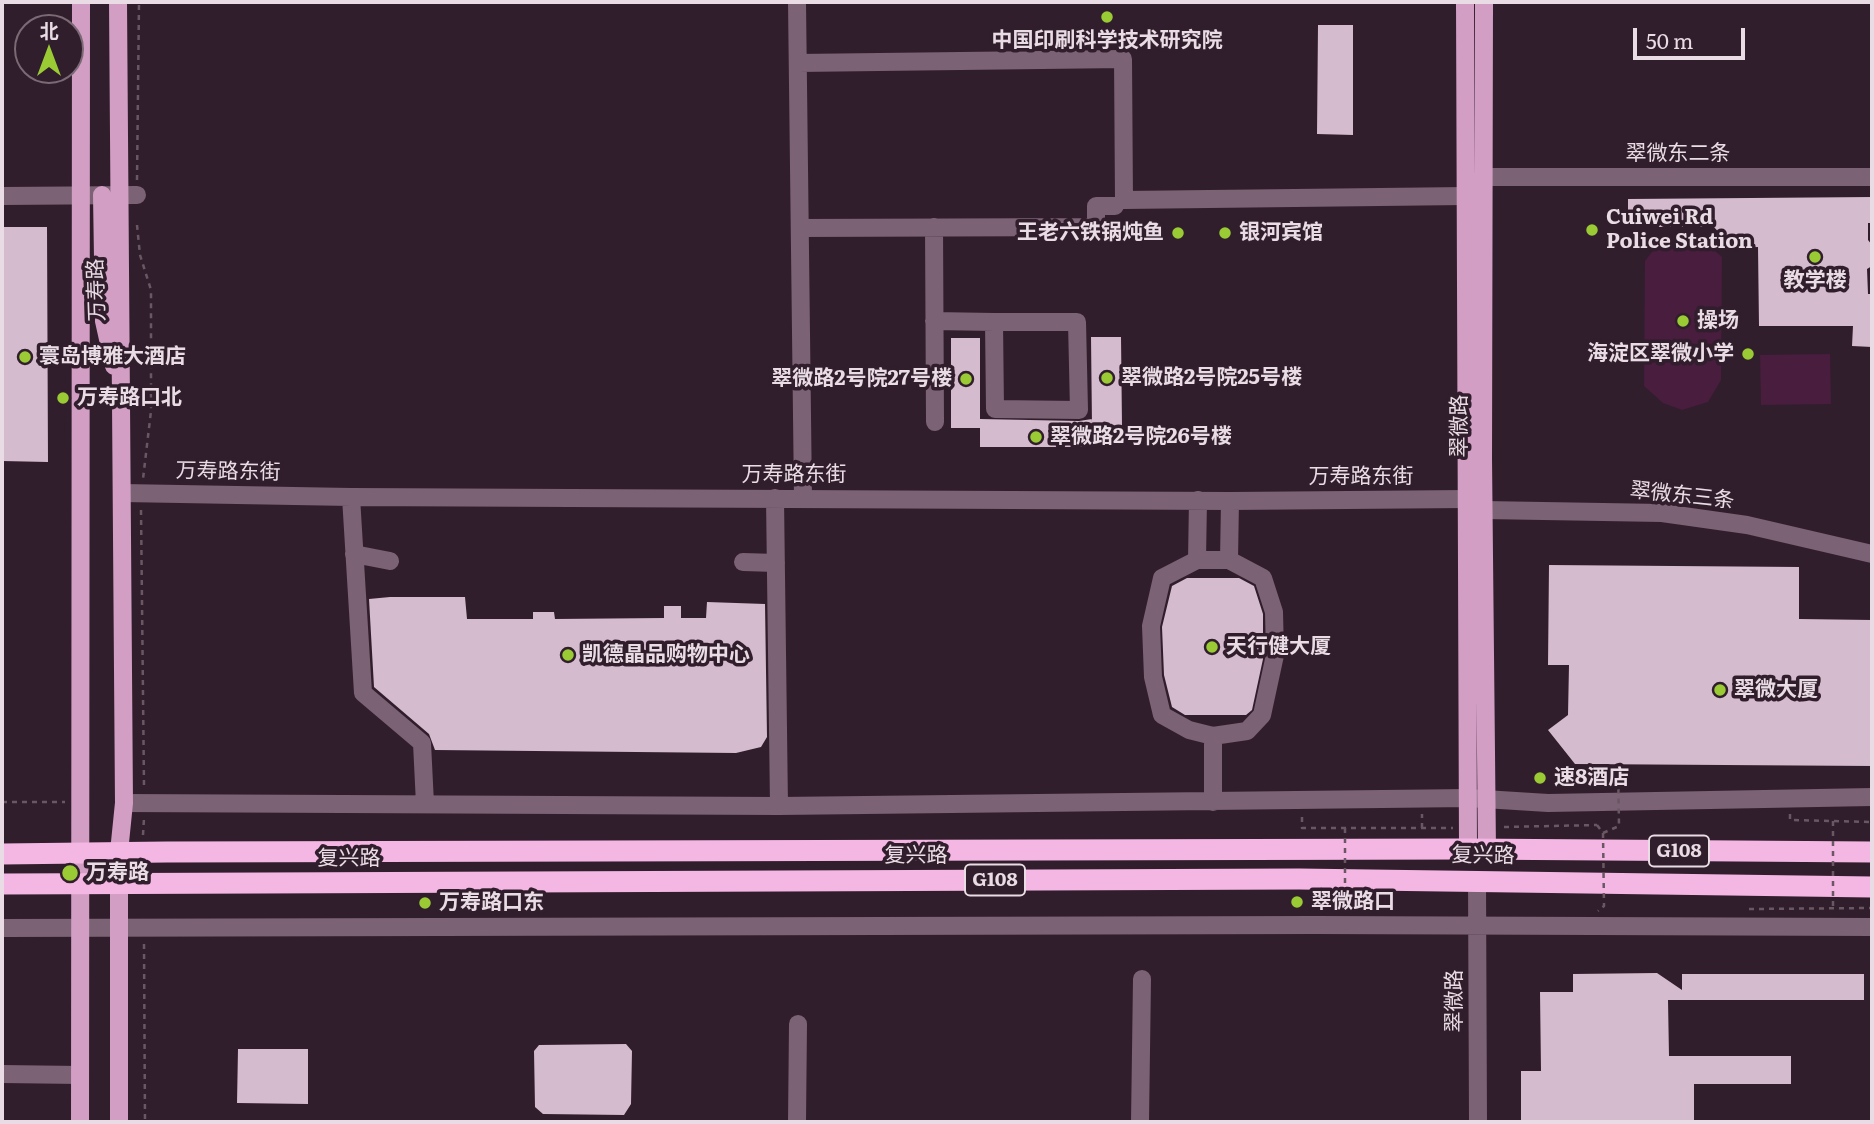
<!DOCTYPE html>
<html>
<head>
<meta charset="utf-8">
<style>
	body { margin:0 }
	#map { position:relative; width:1874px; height:1124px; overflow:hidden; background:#311e2c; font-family:Literata,"Noto Sans SC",serif }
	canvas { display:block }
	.frame { position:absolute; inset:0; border:4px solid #e9dce5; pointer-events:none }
	.north { position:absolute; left:14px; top:14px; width:70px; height:70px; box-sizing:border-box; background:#311e2c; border:2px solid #7b6a76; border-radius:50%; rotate:0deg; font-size:19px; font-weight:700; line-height:28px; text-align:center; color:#e9dce5 }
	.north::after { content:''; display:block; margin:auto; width:24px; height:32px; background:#9acb35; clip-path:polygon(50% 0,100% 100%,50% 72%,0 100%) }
	.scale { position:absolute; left:1633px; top:28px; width:112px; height:32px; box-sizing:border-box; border:4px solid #e9dce5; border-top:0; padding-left:9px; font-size:21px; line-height:24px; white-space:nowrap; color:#e9dce5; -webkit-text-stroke:5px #311e2c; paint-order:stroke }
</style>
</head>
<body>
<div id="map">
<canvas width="1874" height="1124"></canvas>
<div class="frame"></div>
<div class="north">北</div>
<div class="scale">50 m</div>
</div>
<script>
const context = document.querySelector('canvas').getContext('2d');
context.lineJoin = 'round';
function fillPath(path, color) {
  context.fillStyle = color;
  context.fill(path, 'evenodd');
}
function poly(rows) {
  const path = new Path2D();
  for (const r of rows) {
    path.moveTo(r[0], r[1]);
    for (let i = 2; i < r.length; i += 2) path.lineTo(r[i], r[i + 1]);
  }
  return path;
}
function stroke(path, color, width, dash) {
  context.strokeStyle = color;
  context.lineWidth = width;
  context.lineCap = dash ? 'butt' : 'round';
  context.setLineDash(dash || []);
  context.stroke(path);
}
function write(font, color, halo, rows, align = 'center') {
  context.font = font + ' Literata,"Noto Sans SC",serif';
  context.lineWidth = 7;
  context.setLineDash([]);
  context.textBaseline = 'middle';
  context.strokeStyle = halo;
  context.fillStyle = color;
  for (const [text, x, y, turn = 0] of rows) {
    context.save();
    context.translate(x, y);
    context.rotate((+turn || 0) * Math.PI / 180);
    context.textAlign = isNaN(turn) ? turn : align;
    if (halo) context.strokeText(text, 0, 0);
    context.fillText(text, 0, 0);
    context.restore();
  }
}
const green = poly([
	[1680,236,1700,238,1722,257,1721,380,1708,402,1682,410,1663,403,1644,386,1645,261,1658,244],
	[1830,354,1831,404,1761,405,1760,355]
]);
const building = poly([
	[1318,25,1353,25,1353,135,1317,134],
	[1872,197,1872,223,1868,223,1868,240,1872,245,1872,266,1867,269,1868,294,1872,294,1872,347,1852,346,1853,326,1759,326,1758,247,1733,248,1714,227,1628,227,1628,199],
	[4,227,47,227,48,462,2,461],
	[1091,337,1121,337,1122,426,1092,427],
	[951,338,980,338,980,419,1079,421,1092,419,1092,447,980,447,980,428,951,428],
	[1549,565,1799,567,1799,619,1872,620,1872,766,1575,764,1548,730,1568,715,1569,665,1548,665],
	[1187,578,1239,578,1254,586,1263,614,1263,659,1252,710,1246,715,1185,715,1172,707,1164,675,1162,627,1172,586],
	[390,597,465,597,467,619,533,619,533,612,554,612,555,619,664,618,664,606,681,606,681,618,706,618,707,602,765,604,767,737,761,747,736,753,435,750,429,734,374,687,369,599],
	[1657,973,1682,990,1682,974,1864,974,1864,1000,1668,1000,1669,1056,1791,1056,1791,1084,1694,1084,1694,1122,1521,1122,1521,1071,1541,1071,1540,992,1573,992,1573,974],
	[626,1044,632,1051,631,1104,624,1115,543,1114,535,1107,534,1051,539,1045],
	[238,1049,308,1049,308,1104,237,1103]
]);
const path = poly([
	[137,180,139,2],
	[137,225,140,255,151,290,151,411,143,479],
	[141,510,144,786],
	[2,802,65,802],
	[1790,814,1790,820,1872,822],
	[1302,817,1302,828,1453,828],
	[1504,827,1597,825],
	[1422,828,1422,814],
	[143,835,144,818],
	[1749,909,1872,908],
	[144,944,145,1122]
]);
const minor = poly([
	[797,2,803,498],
	[798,63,1123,59,1124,200,1465,196],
	[1484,177,1872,177],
	[2,196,137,195],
	[934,227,935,422],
	[800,228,1096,227,1096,206,1115,206],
	[934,321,994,322],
	[994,322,1077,322,1079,410,995,409,994,322],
	[123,493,351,497,1230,501,1466,499],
	[351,497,363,693,422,743,425,804],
	[775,498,779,806],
	[1198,500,1197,560,1229,560,1230,501],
	[1484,510,1662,513,1747,525,1872,554],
	[354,554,390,561],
	[1197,560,1162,578,1151,626,1153,677,1162,715,1189,730,1213,736,1213,802],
	[743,562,776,563],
	[1213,736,1247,731,1262,715,1275,655,1274,612,1263,578,1229,560],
	[124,803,779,806,1468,798,1548,803,1872,797],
	[1477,880,1478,1122],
	[2,928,1315,925,1872,927],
	[2,1074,80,1075],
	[797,1122,798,1024],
	[1140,1122,1142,979]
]);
const major = poly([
	[118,2,124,803,119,852,119,1122],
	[1465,2,1468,849],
	[1484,2,1483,458,1487,850],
	[102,195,104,321,114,366],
	[80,1122,81,2]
]);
const highway = poly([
	[2,854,167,852,1468,849,1872,852],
	[2,884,1299,879,1872,887]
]);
const pathBridge = poly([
	[1833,821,1833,909],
	[1597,825,1603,833,1604,906,1598,911],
	[1345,828,1345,913],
	[1603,833,1619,826,1618,766]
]);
const markers = [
	[1107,17,7,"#9acb35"],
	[1592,230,7,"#9acb35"],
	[1178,233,7,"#9acb35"],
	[1225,233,7,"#9acb35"],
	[1815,257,7,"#9acb35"],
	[1683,321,7,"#9acb35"],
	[1748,354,7,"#9acb35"],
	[25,357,7,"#9acb35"],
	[1107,378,7,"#9acb35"],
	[966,379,7,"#9acb35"],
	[63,398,7,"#9acb35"],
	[1036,437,7,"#9acb35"],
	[1212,647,7,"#9acb35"],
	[568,655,7,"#9acb35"],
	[1720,690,7,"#9acb35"],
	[1540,778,7,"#9acb35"],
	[70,873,9,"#9acb35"],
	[1297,902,7,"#9acb35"],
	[425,903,7,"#9acb35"]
];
const shields = [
	[1679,851,60],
	[995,880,60]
];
const shieldNames = [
	["G108",1679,851],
	["G108",995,880]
];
const poiNames = [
	["中国印刷科学技术研究院",1107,41,"center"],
	["Cuiwei Rd",1606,218],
	["Police Station",1606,242],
	["王老六铁锅炖鱼",1164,233,"right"],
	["银河宾馆",1239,233],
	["教学楼",1815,281,"center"],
	["操场",1697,321],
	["海淀区翠微小学",1734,354,"right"],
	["寰岛博雅大酒店",39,357],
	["翠微路2号院25号楼",1121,378],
	["翠微路2号院27号楼",952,379,"right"],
	["万寿路口北",77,398],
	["翠微路2号院26号楼",1050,437],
	["天行健大厦",1226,647],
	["凯德晶品购物中心",582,655],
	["翠微大厦",1734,690],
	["速8酒店",1554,778],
	["万寿路",86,873],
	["翠微路口",1311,902],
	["万寿路口东",439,903]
];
const streetNames = [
	["翠微东二条",1678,154],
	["万寿路",97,290,-92],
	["翠微路",1460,426,-90],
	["万寿路东街",228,472,1],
	["万寿路东街",794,475],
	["万寿路东街",1361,477],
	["翠微东三条",1682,496,6],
	["复兴路",916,856],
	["复兴路",1483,856,1],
	["复兴路",349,859],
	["翠微路",1455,1001,-90]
];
fillPath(green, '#481d3e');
fillPath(building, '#d4bbcd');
stroke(path, '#695864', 2.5, [5, 5]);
stroke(minor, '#7b6274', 18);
stroke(major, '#d29ec4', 18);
stroke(highway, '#f4b6e3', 21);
stroke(pathBridge, '#695864', 2.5, [5, 5]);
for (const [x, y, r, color] of markers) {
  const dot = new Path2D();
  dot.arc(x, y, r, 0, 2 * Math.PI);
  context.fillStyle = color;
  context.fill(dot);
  stroke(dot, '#311e2c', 2.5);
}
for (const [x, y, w] of shields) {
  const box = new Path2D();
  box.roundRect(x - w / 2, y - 15.5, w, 31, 5);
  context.fillStyle = '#311e2c';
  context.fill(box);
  stroke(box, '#e9dce5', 2);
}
write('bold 19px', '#e9dce5', null, shieldNames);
write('bold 21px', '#e9dce5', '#311e2c', poiNames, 'left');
write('21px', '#e9dce5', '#311e2c', streetNames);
</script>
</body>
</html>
